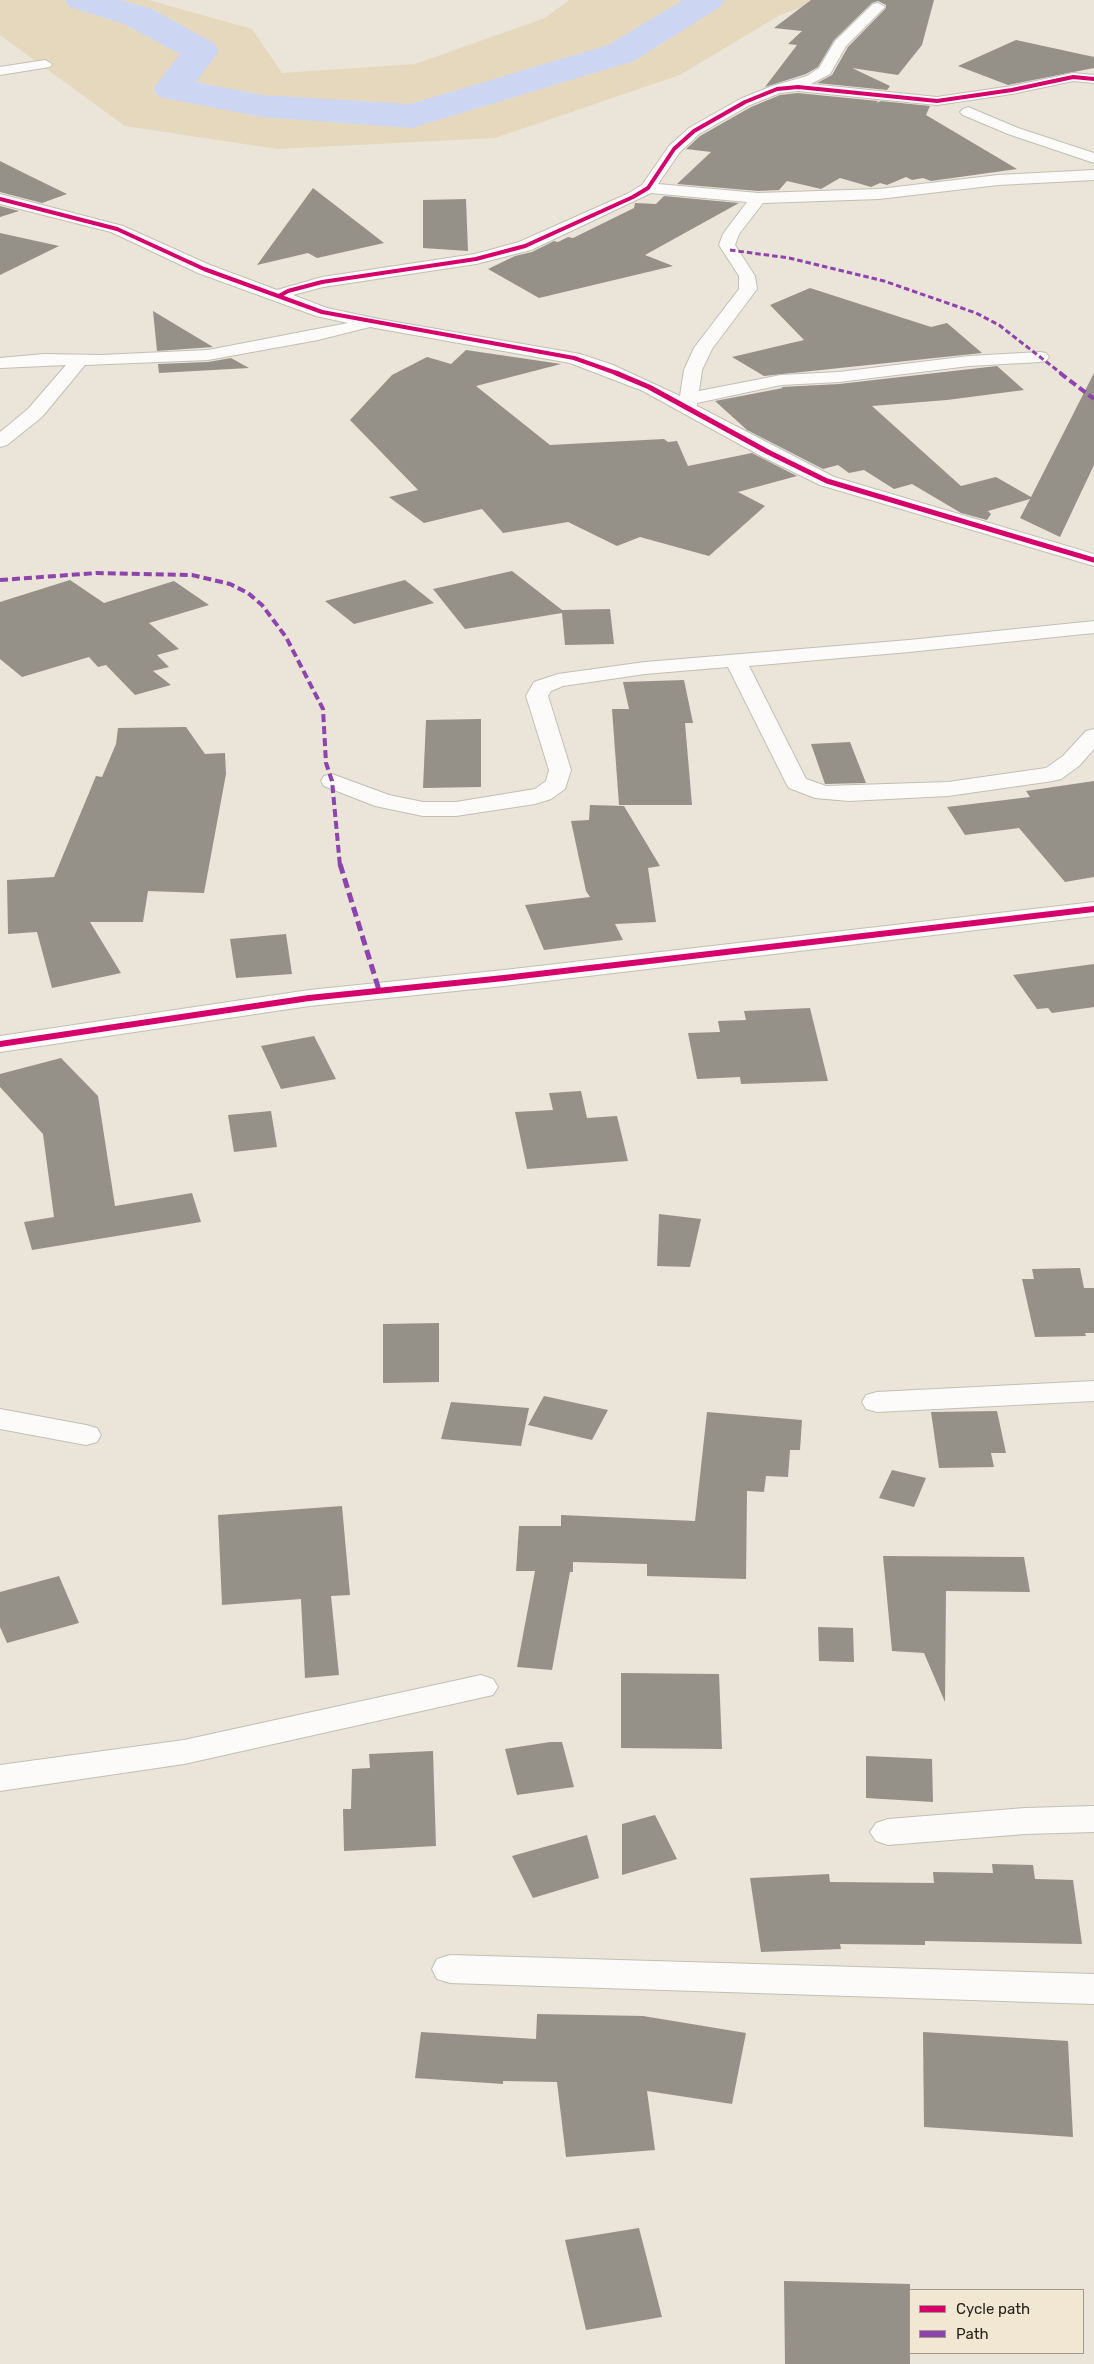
<!DOCTYPE html>
<html>
<head>
<meta charset="utf-8">
<style>
	body { margin:0 }
	#map { position:relative; width:1094px; height:2364px; overflow:hidden; background:#eae4d9; font-family:Rubik,sans-serif }
	canvas { display:block }
	.legend { position:absolute; left:909px; top:2289px; width:175px; height:65px; box-sizing:border-box; background:#f1e7d2; border:1px solid #a09989; margin:0; padding:6px 9px; list-style:none; font-size:15px; color:#27231b }
	.legend li { display:flex; align-items:center; gap:10px; height:25px }
	.legend b { width:25px; border:1px solid #a09989 }
</style>
</head>
<body>
<div id="map">
<canvas width="1094" height="2364"></canvas>
<ul class="legend">
<li><b style="height:6px;background:#d6006c"></b>Cycle path</li>
<li><b style="height:6px;background:#8e44ad"></b>Path</li>
</ul>
</div>
<script>
const context = document.querySelector('canvas').getContext('2d');
context.lineJoin = 'round';
function fillPath(path, color) {
  context.fillStyle = color;
  context.fill(path, 'evenodd');
}
function poly(rows) {
  const path = new Path2D();
  for (const r of rows) {
    path.moveTo(r[0], r[1]);
    for (let i = 2; i < r.length; i += 2) path.lineTo(r[i], r[i + 1]);
  }
  return path;
}
function stroke(path, color, width, dash) {
  context.strokeStyle = color;
  context.lineWidth = width;
  context.lineCap = dash ? 'butt' : 'round';
  context.setLineDash(dash || []);
  context.stroke(path);
}
const green = poly([
	[0,0,148,0,252,29,282,73,415,64,545,18,569,0,823,0,780,15,680,75,495,138,277,149,125,126,0,35]
]);
const river = poly([
	[65,0,120,0,150,8,214,43,219,51,196,82,262,95,410,104,608,45,683,0,725,0,720,7,634,61,412,128,262,117,159,97,153,89,180,54,124,24,70,7,65,0]
]);
const building = poly([
	[811,0,934,0,922,45,898,75,852,68,890,86,887,90,817,83,832,75,848,47,886,8,886,5,878,1,872,3,834,40,818,67,806,74,765,87,797,45,788,44,802,31,774,28],
	[1016,40,1094,57,1094,68,1008,85,958,66],
	[798,93,878,101,876,103,881,101,930,106,926,115,1017,169,931,181,923,178,912,180,906,177,887,185,880,183,871,187,840,178,821,189,787,181,779,190,758,191,677,184,711,152,686,149,700,136,751,107,780,95],
	[0,161,30,176,67,194,42,203,0,192],
	[313,188,384,243,317,258,308,253,257,265],
	[664,196,739,203,645,255,673,266,539,298,488,269,515,256,532,252,554,241,558,242,568,237,573,238,634,208,635,203,656,204],
	[466,199,468,251,423,248,423,200],
	[0,206,19,211,0,217],
	[0,233,59,246,0,275],
	[810,288,931,327,947,323,982,353,764,376,732,357,804,340,770,305],
	[153,311,213,347,157,351],
	[466,350,561,364,476,386,550,445,664,439,668,442,677,441,688,466,752,453,797,476,738,492,765,506,709,556,640,537,617,546,568,522,503,533,482,509,424,523,389,497,418,490,350,420,392,375,427,357,451,364],
	[231,358,249,368,159,373,158,364,208,362],
	[997,366,1024,390,947,400,872,406,961,486,996,477,1031,497,1094,373,1094,465,1060,537,1020,518,1030,499,988,511,991,514,987,520,961,513,912,484,894,489,864,470,849,473,838,465,823,469,747,430,715,401,783,388,781,387,839,384],
	[512,571,562,610,610,609,614,644,565,645,562,613,465,629,433,589],
	[70,580,104,603,174,581,209,605,149,623,179,649,157,655,169,667,153,671,171,685,135,695,106,665,98,667,89,657,22,677,0,659,0,602],
	[405,580,434,603,354,624,325,601],
	[684,680,693,723,685,723,692,805,619,805,612,709,629,709,623,682],
	[481,719,481,787,423,788,426,720],
	[186,727,205,754,225,753,226,774,204,893,148,891,143,922,90,922,121,973,52,988,37,932,8,934,7,880,54,877,96,776,102,777,116,744,118,728],
	[850,742,866,783,825,784,811,744],
	[1094,781,1094,877,1065,882,1019,828,965,835,947,807,1030,797,1026,791],
	[590,805,624,806,660,866,648,868,656,922,615,924,623,940,544,950,525,905,590,897,586,891,571,821,589,820],
	[286,934,292,974,236,978,230,939],
	[1094,964,1094,1007,1052,1013,1048,1008,1037,1009,1013,975],
	[810,1008,828,1081,741,1084,740,1077,697,1079,688,1033,720,1032,718,1021,746,1020,744,1011],
	[314,1036,336,1079,281,1089,261,1046],
	[61,1058,98,1096,115,1206,192,1193,201,1222,32,1250,24,1222,54,1217,43,1134,0,1087,0,1074],
	[581,1091,587,1118,617,1116,628,1161,527,1169,515,1112,553,1110,549,1093],
	[271,1111,277,1147,234,1152,228,1115],
	[659,1214,701,1219,690,1267,657,1266],
	[1080,1268,1084,1288,1094,1288,1094,1333,1085,1333,1086,1336,1035,1337,1022,1279,1034,1279,1032,1269],
	[439,1323,439,1382,383,1383,383,1324],
	[544,1396,608,1410,592,1440,528,1425],
	[451,1402,529,1408,521,1446,441,1439],
	[997,1411,1006,1453,991,1453,994,1467,939,1468,931,1412],
	[707,1412,802,1420,800,1450,790,1450,788,1477,766,1476,764,1492,747,1491,746,1579,647,1576,647,1564,573,1562,573,1572,570,1572,552,1670,517,1667,535,1571,516,1571,519,1526,561,1526,561,1515,695,1521],
	[892,1470,926,1478,914,1507,879,1498],
	[342,1506,350,1595,331,1596,339,1675,305,1678,301,1599,222,1605,218,1515],
	[883,1556,1024,1557,1030,1592,946,1591,945,1702,924,1653,892,1651],
	[59,1576,79,1623,7,1643,0,1627,0,1592],
	[818,1627,853,1628,854,1662,819,1661],
	[621,1673,719,1674,722,1749,621,1748],
	[550,1742,562,1742,574,1787,517,1795,505,1749],
	[433,1751,436,1846,344,1851,343,1809,351,1809,352,1769,370,1768,369,1754],
	[866,1756,932,1759,933,1802,866,1798],
	[655,1815,677,1859,622,1875,622,1824],
	[587,1835,599,1878,533,1898,512,1856],
	[992,1864,1033,1865,1035,1879,1073,1880,1082,1944,925,1941,925,1945,840,1944,841,1949,761,1952,750,1878,829,1874,830,1882,934,1883,933,1872,993,1873],
	[537,2014,643,2016,746,2033,732,2104,647,2091,655,2150,566,2157,557,2082,503,2081,503,2084,415,2078,421,2032,536,2039],
	[923,2032,1068,2041,1073,2137,924,2127],
	[639,2228,662,2317,586,2330,565,2240],
	[784,2281,910,2284,910,2364,785,2364]
]);
const minor = poly([
	[878,3,885,7,846,46,830,74,811,84,937,97,1012,86,1073,73,1094,75,1094,83,1073,81,1012,94,937,105,798,91,780,93,750,105,699,134,680,152,658,184,758,193,879,189,998,175,1094,170,1094,180,998,185,879,199,763,203,739,234,735,245,755,276,757,289,712,349,702,370,699,391,781,375,839,372,969,356,1040,352,1046,353,1049,357,1046,361,1040,362,969,366,839,382,781,385,697,403,697,406,834,477,1094,554,1094,566,820,485,761,456,643,391,570,363,370,327,318,340,208,360,85,365,42,417,7,445,0,447,0,432,28,409,66,365,0,368,0,358,44,354,101,355,208,350,348,323,316,316,198,273,111,232,0,204,0,194,123,226,210,265,277,290,322,277,475,254,519,242,627,194,642,185,669,146,689,128,740,99,772,86,807,76,819,68,835,41,873,4,878,3],
	[651,193,747,202,723,234,719,245,739,276,739,289,694,348,684,370,680,396,613,365,580,354,379,319,327,308,293,295,323,287,476,264,531,250,651,193],
	[45,60,52,64,50,67,0,75,0,67,45,60],
	[968,107,1018,128,1094,153,1094,163,1008,134,963,115,960,112,963,109,968,107],
	[1094,621,1094,633,909,652,749,666,806,779,826,786,948,782,1046,768,1063,756,1086,731,1094,729,1094,749,1079,766,1061,779,1053,781,948,796,849,801,815,798,789,788,786,783,728,667,645,674,563,686,551,691,548,696,571,770,565,789,551,799,535,804,456,816,423,816,375,806,324,786,321,781,324,776,332,774,389,795,423,802,456,802,535,789,546,781,549,770,526,696,534,682,558,674,645,662,909,640,1094,621],
	[1094,902,1094,916,504,986,309,1006,0,1052,0,1036,309,990,504,970,1094,902],
	[1094,1381,1094,1401,877,1412,866,1409,862,1402,866,1395,877,1392,1094,1381],
	[0,1409,86,1425,97,1428,101,1435,97,1442,86,1445,0,1429,0,1409],
	[481,1675,493,1679,498,1687,493,1695,184,1764,0,1791,0,1765,184,1740,481,1675],
	[1094,1806,1094,1832,1025,1834,888,1845,876,1841,870,1832,876,1823,888,1819,1025,1808,1094,1806],
	[450,1955,1094,1974,1094,2004,450,1983,437,1979,432,1969,437,1959,450,1955]
]);
const quietFar2 = poly([
	[730,250,789,258,884,281,976,313,999,325,1062,374]
]);
const quietFar1 = poly([
	[1060,373,1094,399],
	[0,580,97,573,192,575,230,584,248,593,262,605,286,637,323,709,326,763,332,781,340,866]
]);
const quiet = poly([
	[340,864,379,990]
]);
const cyclewayFar2 = poly([
	[0,199,117,229,204,269,322,312,574,358,619,374],
	[279,296,288,291,322,282,476,259,525,246,633,197,648,188,674,149,694,131,745,102,777,89,798,87,937,101,1012,90,1073,77,1094,79]
]);
const cyclewayFar1 = poly([
	[616,373,649,387,768,452,827,481,1094,560]
]);
const cycleway = poly([
	[0,1044,309,998,504,978,1094,909]
]);
fillPath(green, '#e6d8bd');
fillPath(river, '#ccd6f2');
fillPath(building, '#959189');
stroke(minor, '#c3bfb6', 2);
fillPath(minor, '#fcfbf9');
stroke(quietFar2, '#8e44ad', 3, [5.5, 3]);
stroke(quietFar1, '#8e44ad', 4, [8, 4]);
stroke(quiet, '#8e44ad', 5, [10, 5]);
stroke(cyclewayFar2, '#d6006c', 4);
stroke(cyclewayFar1, '#d6006c', 5);
stroke(cycleway, '#d6006c', 6);
</script>
</body>
</html>
